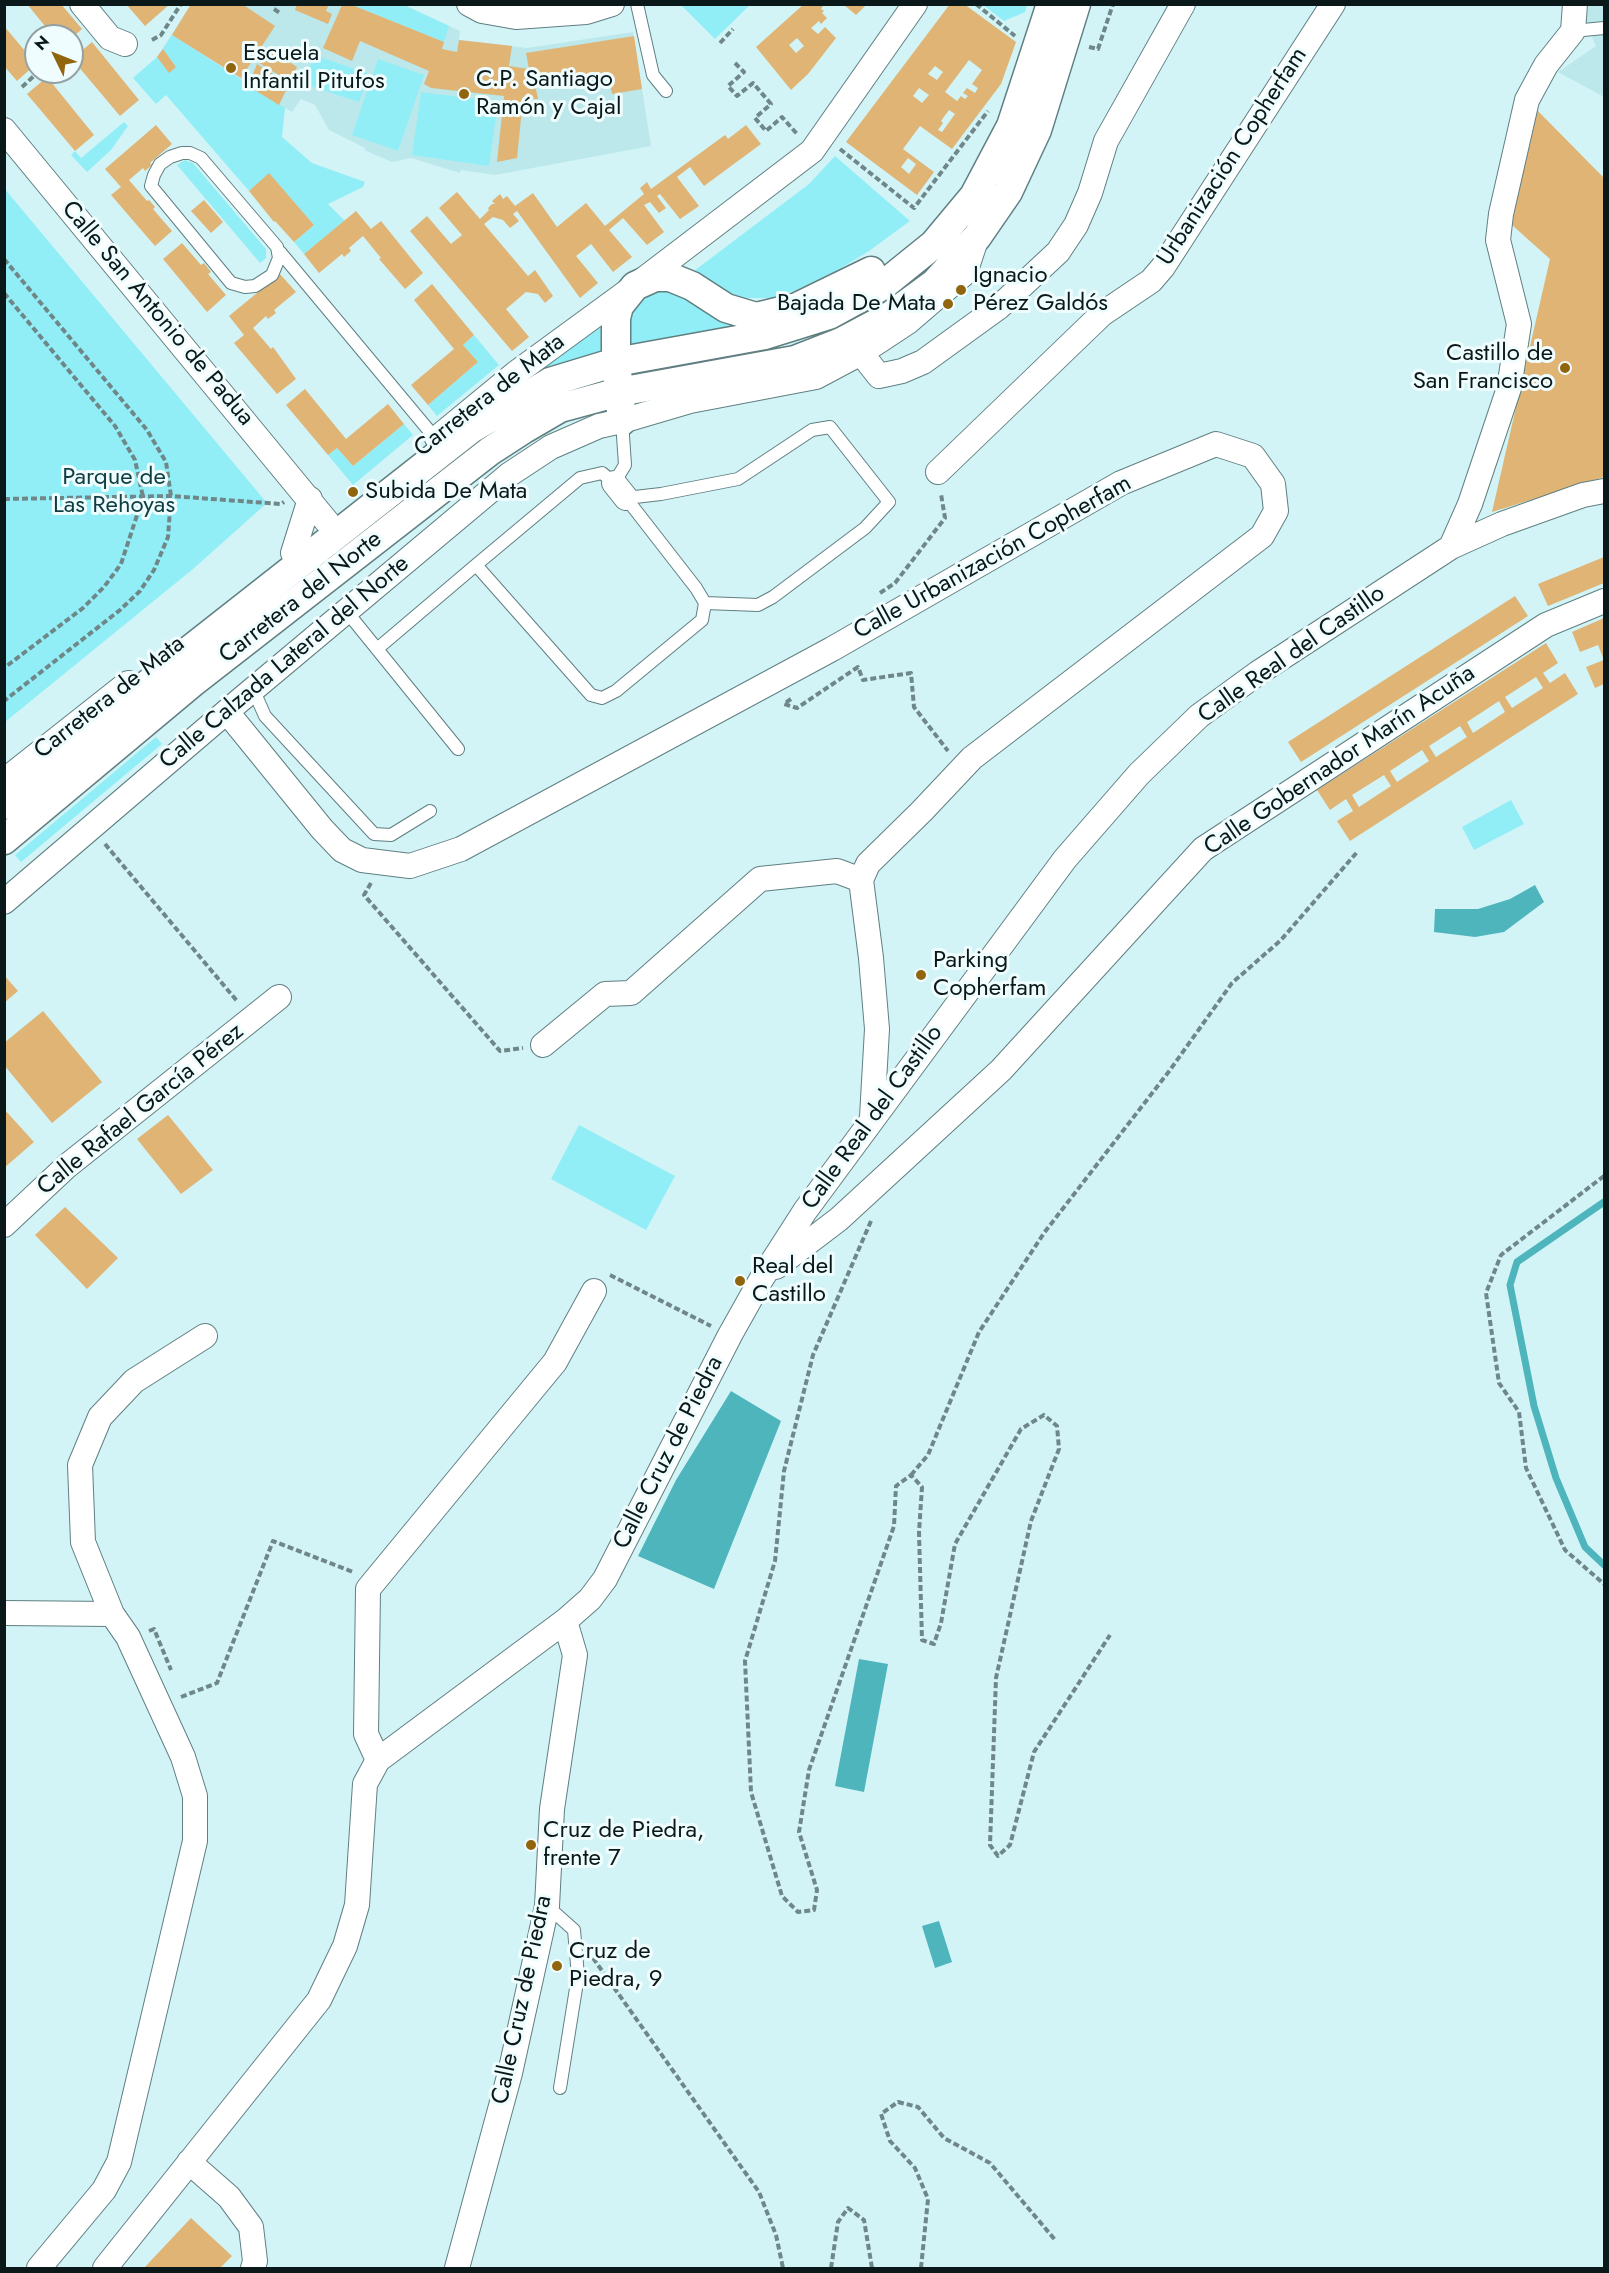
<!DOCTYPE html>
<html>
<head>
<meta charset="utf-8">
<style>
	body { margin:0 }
	#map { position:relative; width:1609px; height:2273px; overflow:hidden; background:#d2f4f7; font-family:Jost,sans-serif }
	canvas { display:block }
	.frame { position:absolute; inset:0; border:6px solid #0b1819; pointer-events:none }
	.north { position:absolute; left:24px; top:24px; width:60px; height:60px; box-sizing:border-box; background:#f0fdfe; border:2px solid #94a1a2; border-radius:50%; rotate:313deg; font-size:16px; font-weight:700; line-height:24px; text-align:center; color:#0b1819 }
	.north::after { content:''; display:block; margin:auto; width:21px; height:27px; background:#91640e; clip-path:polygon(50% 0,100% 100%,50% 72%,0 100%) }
</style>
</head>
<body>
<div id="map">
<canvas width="1609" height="2273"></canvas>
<div class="frame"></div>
<div class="north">N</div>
</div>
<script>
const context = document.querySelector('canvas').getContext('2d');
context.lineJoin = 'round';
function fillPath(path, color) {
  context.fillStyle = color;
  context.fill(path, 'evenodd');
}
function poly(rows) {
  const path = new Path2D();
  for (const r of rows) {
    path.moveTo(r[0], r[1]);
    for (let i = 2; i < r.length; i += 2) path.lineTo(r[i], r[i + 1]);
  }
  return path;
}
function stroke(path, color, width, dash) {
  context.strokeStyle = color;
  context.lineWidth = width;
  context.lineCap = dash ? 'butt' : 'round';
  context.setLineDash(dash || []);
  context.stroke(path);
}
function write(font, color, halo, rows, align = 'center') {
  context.font = font + ' Jost,sans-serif';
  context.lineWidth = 6;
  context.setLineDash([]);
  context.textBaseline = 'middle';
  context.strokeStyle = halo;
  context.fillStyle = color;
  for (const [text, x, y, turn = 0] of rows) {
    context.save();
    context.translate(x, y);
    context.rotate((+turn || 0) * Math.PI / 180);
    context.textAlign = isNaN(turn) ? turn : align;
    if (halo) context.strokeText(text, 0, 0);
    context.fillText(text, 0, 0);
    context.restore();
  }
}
const built = poly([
	[191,5,404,5,460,31,459,40,527,48,633,32,651,146,495,175,461,170,460,173,411,158,392,162,364,150,365,148,329,130,315,105,301,99,292,112,285,108,282,131,169,73,157,57],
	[1587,5,1604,5,1604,97,1558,72,1596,46,1585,22]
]);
const green = poly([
	[352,5,404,5,449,26,444,42],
	[681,5,750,5,715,39],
	[983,5,1027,5,1025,12,1004,21],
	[172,35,285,108,282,137,312,163,365,182,363,187,328,204,345,221,304,254,294,242,314,225,269,174,249,191,166,95,156,104,133,78,157,57,169,72,176,67,163,49],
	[314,55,369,74,359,102,304,84],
	[378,59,424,75,398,151,352,135],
	[421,92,498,102,489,166,412,155],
	[124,122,128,126,111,150,87,172,71,155,75,151,81,158],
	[835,156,910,221,869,251,838,270,796,290,771,298,746,298,726,292,694,271,809,184],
	[185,160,193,163,266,249,266,258,260,263,177,165],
	[4,188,267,503,193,569,5,722],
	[674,290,735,326,629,347,629,320,637,306,650,294,657,291],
	[600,317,602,353,514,386],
	[474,335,499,365,437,416,428,405,478,362,463,345],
	[404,424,413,435,353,485,328,455,337,448,353,466],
	[156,737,162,744,21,862,15,855],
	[1511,800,1524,824,1474,850,1462,827],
	[579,1125,675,1176,646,1230,551,1179]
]);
const water = poly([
	[1535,885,1544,902,1504,932,1475,937,1434,932,1435,909,1478,909,1510,899],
	[731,1391,781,1421,714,1589,638,1556,676,1480],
	[859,1659,888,1664,864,1792,835,1786],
	[939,1921,952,1962,935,1968,922,1926]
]);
const stream = poly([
	[1604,1202,1517,1262,1510,1285,1534,1406,1556,1478,1585,1547,1604,1565]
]);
const building = poly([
	[27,4,61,4,82,29,72,38,72,36,53,36],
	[126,4,170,4,145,26],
	[191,4,242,4,275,26,241,78,172,35],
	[297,4,329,4,326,11,332,14,328,24,295,10],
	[804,4,822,4,823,6,821,9,824,11,822,13,827,18,821,24,819,21,811,28,818,34,825,27,836,38,808,74,791,90,756,47],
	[797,38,804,46,796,53,789,45],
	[843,4,867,4,856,15],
	[950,4,964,4,1016,42,1001,84,952,149,920,126,903,149,934,172,917,195,846,142],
	[969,60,982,70,972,84,978,88,975,93,967,88,963,93,968,96,965,99,961,96,957,101,945,92],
	[935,66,943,72,937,80,928,74],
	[919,88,929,95,922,103,913,96],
	[949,110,955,114,942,132,938,130,943,123,941,121],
	[908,158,916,164,909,174,901,167],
	[342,5,352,5,444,42,442,49,457,52,459,40,512,46,509,66,529,69,526,53,634,36,642,89,612,94,608,73,535,84,538,99,523,99,517,158,497,162,504,96,431,88,424,84,429,71,360,41,352,61,323,48],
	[4,26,36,64,17,81,4,66],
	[92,42,139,100,120,116,72,59],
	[265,47,297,67,290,82,256,61],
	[163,49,176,67,169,73,157,57],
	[257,64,289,84,279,105,248,86],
	[47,77,94,135,75,151,27,94],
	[1535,108,1604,178,1604,477,1492,512,1550,259,1512,225],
	[156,125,172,144,150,163,152,165,145,171,143,168,129,180,147,201,149,200,155,207,153,209,172,231,155,246,111,195,121,187,105,169],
	[746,125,761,144,704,186,690,167,677,177,699,206,680,219,660,194,657,196,666,208,659,213,650,202,644,205,664,232,647,245,623,218,609,230,632,257,613,272,591,244,576,256,598,283,580,298,517,211,513,214,519,221,510,228,503,220,493,217,484,224,528,276,535,270,553,296,545,303,538,294,526,292,506,309,529,337,512,351,410,231,427,216,451,244,462,235,439,208,457,192,480,219,489,210,488,208,492,204,495,204,492,201,500,194,503,199,507,196,515,206,533,193,557,227,586,203,605,226,644,194,640,188,647,182,651,189,725,135,728,139],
	[269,173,314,225,294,242,275,221,274,222,249,191],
	[204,200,223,222,211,233,191,211],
	[356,211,371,229,381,221,423,273,405,289,379,259,381,258,363,236,349,248,351,251,344,257,342,254,319,273,304,254],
	[182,243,201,265,204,263,211,272,208,274,226,295,207,312,163,259],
	[280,274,296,292,274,310,276,313,268,319,266,316,253,328,271,349,273,347,296,379,277,394,234,343,244,335,229,316],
	[432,284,474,335,463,345,478,362,428,405,411,385,454,349,414,300],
	[305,389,346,439,388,404,404,424,353,466,337,448,328,455,286,405],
	[1604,557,1604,583,1548,606,1538,584],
	[1515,596,1528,616,1301,762,1288,742],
	[1604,618,1604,684,1595,688,1586,667,1604,660,1598,645,1580,652,1572,632],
	[1546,643,1558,663,1543,673,1550,683,1565,673,1578,694,1350,841,1337,821,1353,811,1346,799,1330,810,1317,790],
	[1536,677,1543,688,1512,708,1505,697],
	[1499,701,1505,712,1473,733,1467,722],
	[1460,726,1467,737,1436,757,1429,746],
	[1422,750,1429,761,1397,782,1390,771],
	[1384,775,1391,786,1359,807,1352,795],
	[4,975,18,991,4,1003],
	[43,1011,102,1082,52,1123,4,1065,4,1043],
	[4,1109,34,1142,4,1168],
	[168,1115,213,1170,181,1194,137,1139],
	[65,1207,118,1258,87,1289,35,1235],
	[191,2218,232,2256,220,2268,144,2268]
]);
const path = poly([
	[976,4,1015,36],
	[274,9,280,13],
	[152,40,161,35,181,4],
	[720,43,733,29],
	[1089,47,1098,49,1113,4],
	[735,63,744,72,728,86,737,96,753,83,771,104,755,118,766,131,782,117,797,134],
	[22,87,35,75],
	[840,149,914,208,988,111],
	[4,259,147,430,166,462,171,496,168,537,154,570,140,591,120,610,4,701],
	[4,293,115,426,135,460,143,497,121,564,104,587,83,608,4,668],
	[4,499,171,496,281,504,284,502],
	[880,593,895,583,945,518,941,494],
	[791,699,784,704,797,708,858,667,863,680,911,673,914,707,948,751],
	[105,844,237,1001],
	[371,883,364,895,500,1051,523,1048],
	[1604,1176,1501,1255,1486,1293,1499,1383,1519,1412,1526,1468,1565,1550,1604,1584],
	[871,1221,813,1355,784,1471,775,1561,745,1661,751,1792,782,1896,798,1912,814,1910,817,1890,799,1832,809,1770,894,1526,896,1486,911,1475,922,1487,919,1532,922,1640,934,1644,941,1623,955,1544,1021,1429,1044,1415,1057,1426,1059,1449,1031,1521,996,1678,990,1845,998,1856,1010,1845,1034,1752,1110,1635],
	[610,1275,711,1326],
	[911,1475,928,1455,979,1332,1044,1233,1170,1070,1232,983,1281,940,1358,851],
	[149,1631,154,1629,171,1670],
	[181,1697,217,1683,273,1541,353,1572],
	[593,1958,759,2192,776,2235,783,2268],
	[831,2268,838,2222,848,2208,864,2220,872,2268],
	[921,2268,928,2199,915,2168,890,2141,881,2114,898,2102,918,2107,944,2138,990,2163,1056,2241]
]);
const service = poly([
	[637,4,653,75,666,91],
	[1573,31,1604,28],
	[182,153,190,153,201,158,277,247,279,258,272,275,255,286,245,287,231,283,151,186,154,175,160,164,170,157,182,153],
	[280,252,436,439],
	[622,421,625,465,614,483,602,473,580,478,476,565,591,695,602,698,616,691,702,620,705,603,696,588,626,498],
	[626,498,661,494,738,479,812,430,830,427,889,502,865,528,773,597,758,605,705,603],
	[347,612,458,749],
	[377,649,476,565],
	[253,689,265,716,374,834,391,835,430,811],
	[547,1906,574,1930,578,1976,560,2088]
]);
const minor = poly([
	[82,4,110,38,125,44],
	[469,4,482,11,516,17,586,12,612,4],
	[4,130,328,523],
	[861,353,879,376,902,371,923,362,999,307,1058,252,1076,225,1090,193,1106,141,1183,4],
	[437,438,516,373,635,286,812,151,915,4],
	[938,472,1102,314,1151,281,1163,267,1333,4],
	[614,483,626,498],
	[1451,547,1470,504,1509,388,1519,324,1498,240,1501,214,1527,100,1546,65,1573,31,1575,4],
	[293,553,310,499],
	[227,712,322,829,342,850,362,860,410,866,461,849,832,649,1121,483,1216,444,1253,456,1273,484,1276,511,1262,536,972,758,922,811,868,864,861,880,871,958,877,1029,872,1117],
	[4,781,128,683],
	[4,902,238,702,510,474,551,447,599,426,622,421,690,401,816,377,861,353,908,322,965,273,976,240],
	[543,1045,605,994,631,993,760,879,837,871,861,880],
	[4,1225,67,1166,279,997],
	[776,1267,839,1219,1001,1070,1203,849,1546,625,1604,601],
	[4,1613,112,1614],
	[378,1760,366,1734,368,1589,555,1362,594,1291],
	[189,2162,229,2197,251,2227,255,2261,253,2268],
	[39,2268,104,2190,119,2162,195,1841,195,1796,183,1757,128,1637,112,1614,83,1542,80,1465,100,1417,134,1381,205,1336],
	[105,2268,319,2000,345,1946,357,1905,365,1784,378,1760,565,1621,590,1599,605,1579,730,1335,762,1278,805,1211,1065,859,1139,774,1199,716,1258,673,1451,547,1502,524,1583,495,1604,491],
	[457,2268,510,2073,547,1906,552,1809,575,1655,565,1621]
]);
const tertiary = poly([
	[622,421,616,362,616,318,619,306,635,286,655,277,670,277,692,286,726,308,756,317,797,307,871,271],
	[4,805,173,663,471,429,550,382,616,362,765,335,829,315,882,286,934,244,974,196,1011,126,1051,4],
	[4,840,192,683,490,451,524,429,560,408,619,392,795,360,841,342,890,316,935,283,977,237,1008,192,1037,130,1076,4]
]);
const markers = [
	[231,68,6,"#91640e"],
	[464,94,6,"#91640e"],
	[961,290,6,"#91640e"],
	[948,304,6,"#91640e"],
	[1565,368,6,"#91640e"],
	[353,492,6,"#91640e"],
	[921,975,6,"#91640e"],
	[740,1281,6,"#91640e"],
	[531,1845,6,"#91640e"],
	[557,1966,6,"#91640e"]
];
const poiNames = [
	["Escuela",243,54],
	["Infantil Pitufos",243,82],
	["C.P. Santiago",476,80],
	["Ramón y Cajal",476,108],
	["Ignacio",973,276],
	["Pérez Galdós",973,304],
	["Bajada De Mata",936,304,"right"],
	["Castillo de",1553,354,"right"],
	["San Francisco",1553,382,"right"],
	["Subida De Mata",365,492],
	["Parking",933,961],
	["Copherfam",933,989],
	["Real del",752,1267],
	["Castillo",752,1295],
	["Cruz de Piedra,",543,1831],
	["frente 7",543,1859],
	["Cruz de",569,1952],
	["Piedra, 9",569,1980]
];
const streetNames = [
	["Urbanización Copherfam",1233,157,-57],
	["Calle San Antonio de Padua",157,314,50],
	["Carretera de Mata",490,396,-38],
	["Calle Urbanización Copherfam",993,558,-29],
	["Carretera del Norte",301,598,-38],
	["Calle Real del Castillo",1292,655,-35],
	["Calle Calzada Lateral del Norte",285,663,-40],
	["Carretera de Mata",110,698,-38],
	["Calle Gobernador Marín Acuña",1340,761,-34],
	["Calle Rafael García Pérez",141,1110,-39],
	["Calle Real del Castillo",873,1118,-54],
	["Calle Cruz de Piedra",669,1453,-63],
	["Calle Cruz de Piedra",523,2000,-78]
];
const parkNames = [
	["Parque de",114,478],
	["Las Rehoyas",114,506]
];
fillPath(built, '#bce8eb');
fillPath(green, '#92eef6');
fillPath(water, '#4eb5bd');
stroke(stream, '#4eb5bd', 7);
fillPath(building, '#dfb475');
stroke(service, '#607f81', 14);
stroke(minor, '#607f81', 26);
stroke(tertiary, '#607f81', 31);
stroke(path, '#6f8789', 4, [6, 3]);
stroke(service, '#fff', 12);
stroke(minor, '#fff', 24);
stroke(tertiary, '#fff', 28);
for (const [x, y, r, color] of markers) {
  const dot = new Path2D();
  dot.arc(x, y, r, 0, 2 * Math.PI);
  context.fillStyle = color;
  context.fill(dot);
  stroke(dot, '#f0fdfe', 2);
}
write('24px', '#0b1819', '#f0fdfe', poiNames, 'left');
write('24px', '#0b1819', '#f0fdfe', streetNames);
write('24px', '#0e3e42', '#f0fdfe', parkNames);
</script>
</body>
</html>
